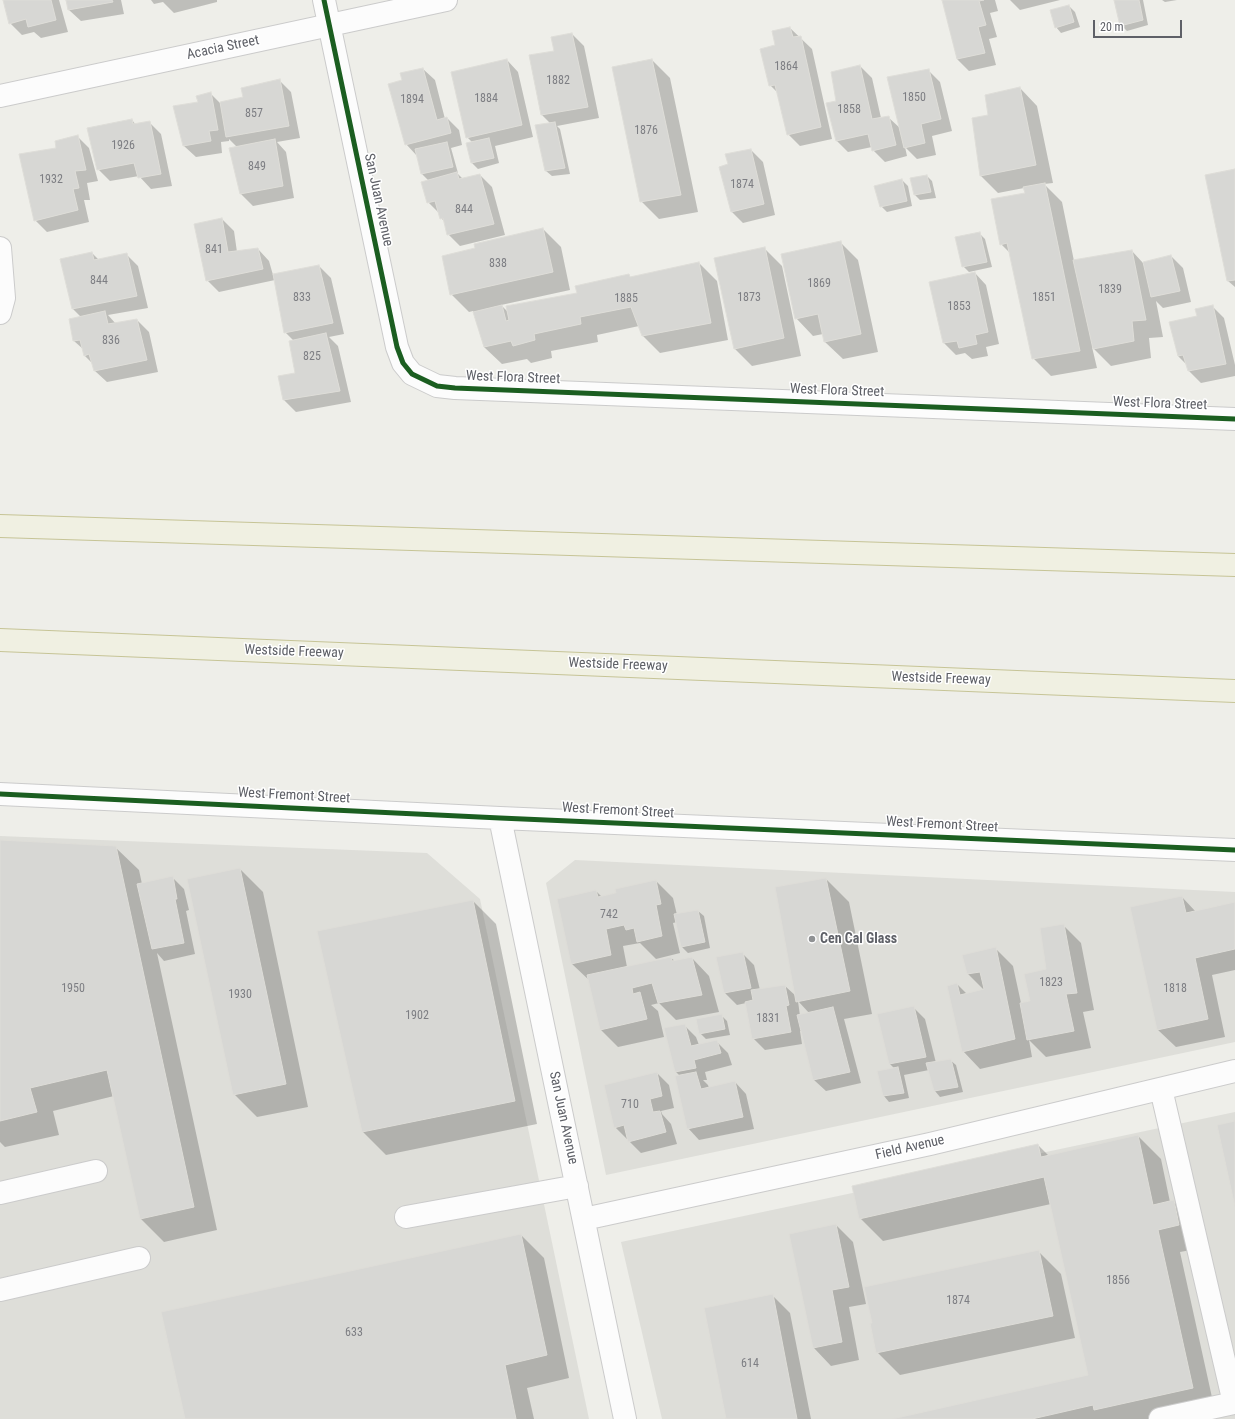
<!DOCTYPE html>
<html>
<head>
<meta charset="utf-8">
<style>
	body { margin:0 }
	#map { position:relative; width:1235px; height:1419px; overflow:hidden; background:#eeeee9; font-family:"Roboto Condensed",sans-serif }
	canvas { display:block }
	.scale { position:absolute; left:1093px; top:20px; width:89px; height:18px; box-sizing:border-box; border:2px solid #5e6067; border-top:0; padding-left:5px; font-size:12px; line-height:14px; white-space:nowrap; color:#5e6067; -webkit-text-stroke:3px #fff; paint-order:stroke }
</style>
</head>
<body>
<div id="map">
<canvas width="1235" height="1419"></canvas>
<div class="scale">20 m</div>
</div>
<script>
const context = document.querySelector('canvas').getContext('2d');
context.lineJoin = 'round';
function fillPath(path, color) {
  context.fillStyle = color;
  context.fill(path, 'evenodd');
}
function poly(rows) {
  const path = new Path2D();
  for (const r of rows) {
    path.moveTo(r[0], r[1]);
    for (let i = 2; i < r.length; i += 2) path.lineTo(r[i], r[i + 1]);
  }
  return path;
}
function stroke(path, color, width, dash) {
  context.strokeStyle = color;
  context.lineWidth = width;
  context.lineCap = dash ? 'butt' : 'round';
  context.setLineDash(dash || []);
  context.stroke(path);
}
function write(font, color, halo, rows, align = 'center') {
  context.font = font + ' "Roboto Condensed",sans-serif';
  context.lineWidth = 3;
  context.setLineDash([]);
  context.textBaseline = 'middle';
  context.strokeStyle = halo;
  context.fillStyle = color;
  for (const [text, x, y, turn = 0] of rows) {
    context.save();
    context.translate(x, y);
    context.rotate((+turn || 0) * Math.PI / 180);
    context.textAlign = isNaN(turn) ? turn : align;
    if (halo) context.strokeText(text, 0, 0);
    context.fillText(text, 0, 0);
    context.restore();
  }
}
const industrial = poly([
	[0,836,427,853,480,899,589,1419,0,1419],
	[575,860,1235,892,1235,1042,606,1175,546,883],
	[1235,1112,1235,1419,662,1419,621,1242]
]);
const shadow = poly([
	[4,0,59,0,68,32,41,38,34,32,22,35,10,23],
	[67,0,121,0,124,14,81,21,69,10],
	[151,0,217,0,217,2,174,13,163,2,154,4],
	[943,0,995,0,998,11,990,13,997,37,989,39,996,65,969,71,957,59],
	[1010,0,1060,0,1020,10],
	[1115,0,1143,0,1148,25,1127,31,1121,25],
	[1162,0,1177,0,1165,2],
	[1069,6,1075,12,1080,27,1061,33,1056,27],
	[790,28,812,49,832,139,800,146,788,134,777,92,770,85,776,46],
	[572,34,584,46,599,118,557,126,560,129,570,174,552,176,546,171,551,124,542,115,555,52],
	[507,60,518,72,533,137,495,146,499,163,478,169,472,163,468,144,473,143,467,137],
	[652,60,670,78,698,212,659,219,641,201],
	[860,66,872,78,881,118,888,117,901,129,928,70,940,82,952,131,932,136,936,155,917,159,905,147,907,156,885,162,873,150,872,147,848,152,836,140,838,102],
	[423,69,435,80,445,119,447,118,459,130,462,145,451,148,458,173,457,173,463,179,480,175,492,187,505,235,460,246,448,234,445,222,441,218,440,214,428,202,429,181,422,174,418,157,406,144,403,81],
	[279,80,291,92,300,138,277,142,286,152,294,198,253,206,241,194,238,148,229,139,229,141,221,142,222,153,196,157,184,146,199,103,210,93,220,103,244,98],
	[1020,88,1037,106,1053,183,1044,184,1062,202,1074,261,1132,251,1143,263,1171,256,1183,268,1191,302,1163,308,1156,301,1163,337,1149,338,1151,358,1111,366,1092,347,1097,368,1051,376,1033,358,1011,254,1001,244,1026,194,1024,188,998,193,980,175,989,115],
	[132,120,136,125,149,122,161,134,172,186,151,189,139,176,110,181,98,169],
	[77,136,89,148,98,181,87,183,90,200,84,200,89,222,47,232,35,220,58,148],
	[751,150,763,162,775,215,743,223,731,211],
	[1235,170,1235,287,1228,281],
	[927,176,932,181,936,198,920,200,915,195],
	[902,180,908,186,912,206,887,212,881,206],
	[222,219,234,231,237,252,258,249,269,261,273,275,319,266,331,278,344,334,329,337,338,346,351,402,296,412,284,400,296,373,294,341,285,332,275,280,219,292,207,280],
	[543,229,561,247,570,290,501,305,508,312,578,293,628,275,631,278,699,263,717,281,728,340,660,353,643,336,639,326,597,335,598,342,551,351,552,358,531,363,527,359,502,364,484,347,473,311,469,312,451,294,477,249],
	[979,233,985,239,992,267,969,272,963,266],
	[841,243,858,260,878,352,843,359,825,342,823,334,813,336,796,318],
	[764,248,782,266,801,356,752,366,735,349],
	[92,253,99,260,126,254,138,266,148,308,108,315,116,324,137,320,149,332,158,372,107,382,95,371,93,364,84,355,83,349,74,341,81,317,72,308],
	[975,273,986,285,999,344,986,347,988,356,972,359,965,353,956,355,944,343],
	[1212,306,1224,318,1235,365,1235,376,1201,383,1189,371,1187,365,1178,356,1170,322,1198,316],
	[0,841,115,847,139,870,142,884,172,877,184,889,189,910,186,911,195,954,164,961,157,953,217,1230,164,1242,141,1219,114,1096,53,1111,59,1135,5,1147,0,1142],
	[240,869,263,892,308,1107,257,1117,234,1094],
	[826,879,849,902,872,1014,844,1019,861,1083,826,1091,814,1080,802,1031,800,1031,802,1044,765,1050,753,1038,746,1003,737,1005,725,993,742,953,754,965,760,990,785,986,797,997],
	[798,1001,810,1014,800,1016],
	[656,881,673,898,677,915,698,911,704,916,710,948,688,953,682,947,677,922,673,923,680,953,656,959,640,943,623,946,627,967,671,958,675,961,692,958,709,976,719,1012,676,1020,659,1003,651,1005,658,1011,664,1037,618,1047,601,1030,590,981,572,964,559,900,596,891,602,897],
	[1182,897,1196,912,1235,903,1235,970,1212,975,1225,1037,1176,1047,1158,1030],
	[473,901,496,924,537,1124,386,1155,363,1132],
	[1063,925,1081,943,1094,1010,1083,1012,1091,1048,1046,1057,1029,1040,1032,1057,980,1069,963,1051,957,984,967,994,984,990,968,974,996,949,1013,966,1021,1003,1031,1001,1047,969],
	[913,1007,925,1019,936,1063,950,1060,956,1065,963,1092,940,1097,935,1091,929,1070,904,1075,909,1098,889,1102,884,1096,895,1069,889,1063],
	[721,1015,727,1021,730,1035,706,1039,700,1033],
	[684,1025,696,1037,699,1045,716,1041,728,1053,732,1065,705,1072,707,1080,703,1080,708,1085,709,1088,735,1082,746,1094,754,1129,699,1140,688,1128,680,1076,676,1072,665,1028],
	[657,1073,669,1085,674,1108,661,1111,662,1114,671,1124,677,1144,641,1153,629,1141,628,1139,627,1139,615,1127],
	[1138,1136,1161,1159,1170,1202,1173,1201,1196,1224,1202,1248,1180,1252,1215,1411,1178,1419,897,1419,1089,1376,1051,1204,883,1241,860,1218,1038,1145,1049,1156],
	[836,1225,853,1242,866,1304,849,1307,859,1360,831,1366,814,1348,790,1235],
	[521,1235,544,1258,569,1378,527,1388,534,1419,186,1419],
	[1038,1251,1061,1274,1075,1338,900,1375,877,1352,873,1324],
	[772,1295,790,1313,811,1419,727,1419]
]);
const building = poly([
	[3,0,51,0,56,20,28,27,26,19,9,24,3,0],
	[66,0,112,0,113,2,68,10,66,0],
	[942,0,984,0,979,1,986,25,978,27,985,53,957,59,942,0],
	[1114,0,1139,0,1143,20,1120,26,1114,0],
	[1069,5,1074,22,1055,28,1050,10,1069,5],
	[790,27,793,37,801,36,821,127,787,135,775,85,769,86,760,49,775,45,772,31,790,27],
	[572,33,588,107,541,115,529,55,554,51,551,37,572,33],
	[507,59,522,125,466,138,451,72,507,59],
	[652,59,681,195,640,202,612,67,652,59],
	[860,65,872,119,889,116,896,145,872,151,868,134,836,141,826,103,836,101,831,72,860,65],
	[423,68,437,120,447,117,451,133,405,145,388,84,402,80,400,73,423,68],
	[929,69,941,119,921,124,925,143,904,148,887,77,929,69],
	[280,79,289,126,226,137,220,102,243,97,241,88,280,79],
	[1020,87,1036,165,980,176,972,118,988,115,985,95,1020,87],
	[211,92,218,130,209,131,211,141,183,146,173,106,198,102,196,96,211,92],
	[132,119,133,124,150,121,161,174,138,178,134,163,97,170,87,128,132,119],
	[555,122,565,168,545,171,535,125,555,122],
	[78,135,86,170,75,171,79,188,73,189,78,210,34,221,19,154,56,148,55,141,78,135],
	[489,138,494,158,471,163,466,143,489,138],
	[275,139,283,186,240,194,229,148,275,139],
	[447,142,453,167,421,174,415,149,447,142],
	[751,149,764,204,731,212,719,167,728,164,725,154,751,149],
	[1235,169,1235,280,1227,281,1205,175,1235,169],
	[457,172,459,179,480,174,494,224,447,235,443,218,440,219,435,201,427,203,421,182,457,172],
	[927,175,931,192,914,195,910,178,927,175],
	[902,179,907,201,880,207,874,186,902,179],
	[1045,183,1080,351,1032,359,1007,243,1000,245,991,199,1025,193,1023,187,1045,183],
	[222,218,228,252,258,248,263,269,206,281,194,224,222,218],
	[543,228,553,272,450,295,442,256,475,248,474,244,543,228],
	[980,232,987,262,962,267,955,237,980,232],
	[841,241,861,334,824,342,818,314,795,319,781,254,841,241],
	[765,247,784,338,734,349,714,258,765,247],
	[1132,250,1146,320,1132,321,1134,341,1093,349,1073,260,1132,250],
	[92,252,94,260,127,253,137,296,72,309,60,259,92,252],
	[1171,255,1180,291,1151,297,1143,262,1171,255],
	[699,262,711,323,642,336,631,307,580,317,581,324,534,334,535,340,513,346,511,341,484,347,473,312,502,305,506,321,509,320,506,306,577,293,575,286,629,274,630,277,699,262],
	[319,265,333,323,284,333,273,274,319,265],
	[975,272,988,332,975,335,977,344,959,348,957,341,943,343,929,282,975,272],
	[1213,305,1226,364,1188,371,1183,355,1178,356,1169,322,1197,316,1195,309,1213,305],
	[105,311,108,324,137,319,147,360,94,371,89,354,84,356,80,340,73,341,69,319,105,311],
	[326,333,340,391,283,400,278,376,295,373,289,341,326,333],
	[0,840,116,846,194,1207,140,1219,107,1070,30,1088,37,1112,0,1121,0,840],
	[240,868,286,1084,233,1095,187,879,240,868],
	[173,876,177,899,175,899,184,943,152,949,137,884,173,876],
	[826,878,850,991,796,1002,775,887,826,878],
	[656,880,661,904,656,905,662,936,637,942,634,928,626,930,624,925,606,929,611,955,571,964,557,899,596,890,598,897,616,893,615,889,656,880],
	[1182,896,1186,913,1235,902,1235,949,1195,958,1208,1019,1157,1030,1130,907,1182,896],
	[473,900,515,1101,362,1132,317,931,473,900],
	[698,910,705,942,681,947,674,914,698,910],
	[1064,924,1077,993,1066,994,1074,1031,1027,1040,1020,1003,1030,1001,1024,974,1046,969,1040,928,1064,924],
	[996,947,1015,1039,962,1052,947,986,957,983,960,995,984,989,980,972,967,974,962,955,996,947],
	[743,952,751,988,724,993,716,957,743,952],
	[671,957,672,961,692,957,702,995,658,1003,652,983,632,988,633,994,640,992,647,1019,600,1030,587,975,671,957],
	[785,985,789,1005,786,1006,791,1032,752,1039,745,1002,753,1000,751,990,785,985],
	[914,1006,926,1057,889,1064,877,1014,914,1006],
	[833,1007,850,1072,813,1080,797,1015,833,1007],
	[722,1014,725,1029,699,1034,696,1019,722,1014],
	[685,1024,691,1046,717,1040,721,1053,694,1060,696,1068,675,1072,664,1028,685,1024],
	[951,1059,958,1087,934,1091,926,1063,951,1059],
	[898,1067,904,1093,883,1096,877,1071,898,1067],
	[657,1072,662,1096,650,1099,653,1112,660,1111,666,1132,628,1142,624,1125,614,1128,604,1085,657,1072],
	[696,1072,701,1089,735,1081,743,1117,687,1129,675,1076,696,1072],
	[1235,1121,1235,1207,1217,1125,1235,1121],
	[1138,1135,1153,1205,1174,1200,1179,1225,1158,1230,1193,1388,1094,1410,1093,1405,1032,1419,892,1419,1088,1375,1044,1177,859,1219,852,1186,1038,1144,1041,1157,1138,1135],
	[836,1224,849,1287,832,1290,842,1342,813,1348,789,1234,836,1224],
	[521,1234,547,1355,505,1365,516,1419,185,1419,161,1312,521,1234],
	[1039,1250,1053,1316,876,1353,870,1323,872,1323,864,1287,1039,1250],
	[773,1294,797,1419,726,1419,704,1308,773,1294]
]);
const minor = poly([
	[324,0,397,347,403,363,412,374,437,386,455,388,1235,419],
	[0,96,446,0],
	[0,248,4,298,0,313],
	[0,794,500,818,1235,850],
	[500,818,625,1419],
	[1161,1089,1234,1403,1235,1403],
	[0,1193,96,1171],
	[406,1217,577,1186],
	[584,1219,930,1144,1235,1071],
	[0,1290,139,1258],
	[1160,1419,1234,1403]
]);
const highway = poly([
	[0,526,1235,565],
	[0,640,1235,691]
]);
const cycleway = poly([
	[324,0,397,347,403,363,412,374,437,386,455,388,1235,419],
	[0,794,500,818,1235,850]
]);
const markers = [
	[812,939,4,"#909294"]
];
const numberNames = [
	["1864",786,67],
	["1882",558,81],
	["1850",914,98],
	["1884",486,99],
	["1894",412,100],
	["1858",849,110],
	["857",254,114],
	["1876",646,131],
	["1926",123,146],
	["849",257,167],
	["1932",51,180],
	["1874",742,185],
	["844",464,210],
	["841",214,250],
	["838",498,264],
	["844",99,281],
	["1869",819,284],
	["1839",1110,290],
	["833",302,298],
	["1873",749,298],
	["1851",1044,298],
	["1885",626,299],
	["1853",959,307],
	["836",111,341],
	["825",312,357],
	["742",609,915],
	["1823",1051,983],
	["1950",73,989],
	["1818",1175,989],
	["1930",240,995],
	["1902",417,1016],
	["1831",768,1019],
	["710",630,1105],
	["1856",1118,1281],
	["1874",958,1301],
	["633",354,1333],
	["614",750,1364]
];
const streetNames = [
	["Acacia Street",223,48,-12],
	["San Juan Avenue",378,200,78],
	["West Flora Street",513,378,2],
	["West Flora Street",837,391,2],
	["West Flora Street",1160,404,2],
	["Westside Freeway",294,652,2],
	["Westside Freeway",618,665,2],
	["Westside Freeway",941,679,2],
	["West Fremont Street",294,796,3],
	["West Fremont Street",618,811,3],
	["West Fremont Street",942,825,3],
	["San Juan Avenue",563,1118,78],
	["Field Avenue",910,1148,-13]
];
const poiNames = [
	["Cen Cal Glass",820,939]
];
fillPath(industrial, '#deded9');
fillPath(shadow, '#0003');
fillPath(building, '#d7d7d4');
stroke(building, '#deddd8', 1);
stroke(minor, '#cbcbcb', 24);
stroke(highway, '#c6c496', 24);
stroke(minor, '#fcfcfc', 22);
stroke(highway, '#f0f0e2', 22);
stroke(cycleway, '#1b5e20', 5);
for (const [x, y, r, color] of markers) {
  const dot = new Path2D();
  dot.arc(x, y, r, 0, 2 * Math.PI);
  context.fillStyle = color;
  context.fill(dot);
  stroke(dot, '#fff', 1.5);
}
write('12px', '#7d7e83', null, numberNames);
write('14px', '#5e6067', '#fff', streetNames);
write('bold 14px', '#5e6067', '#fff', poiNames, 'left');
</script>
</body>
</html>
